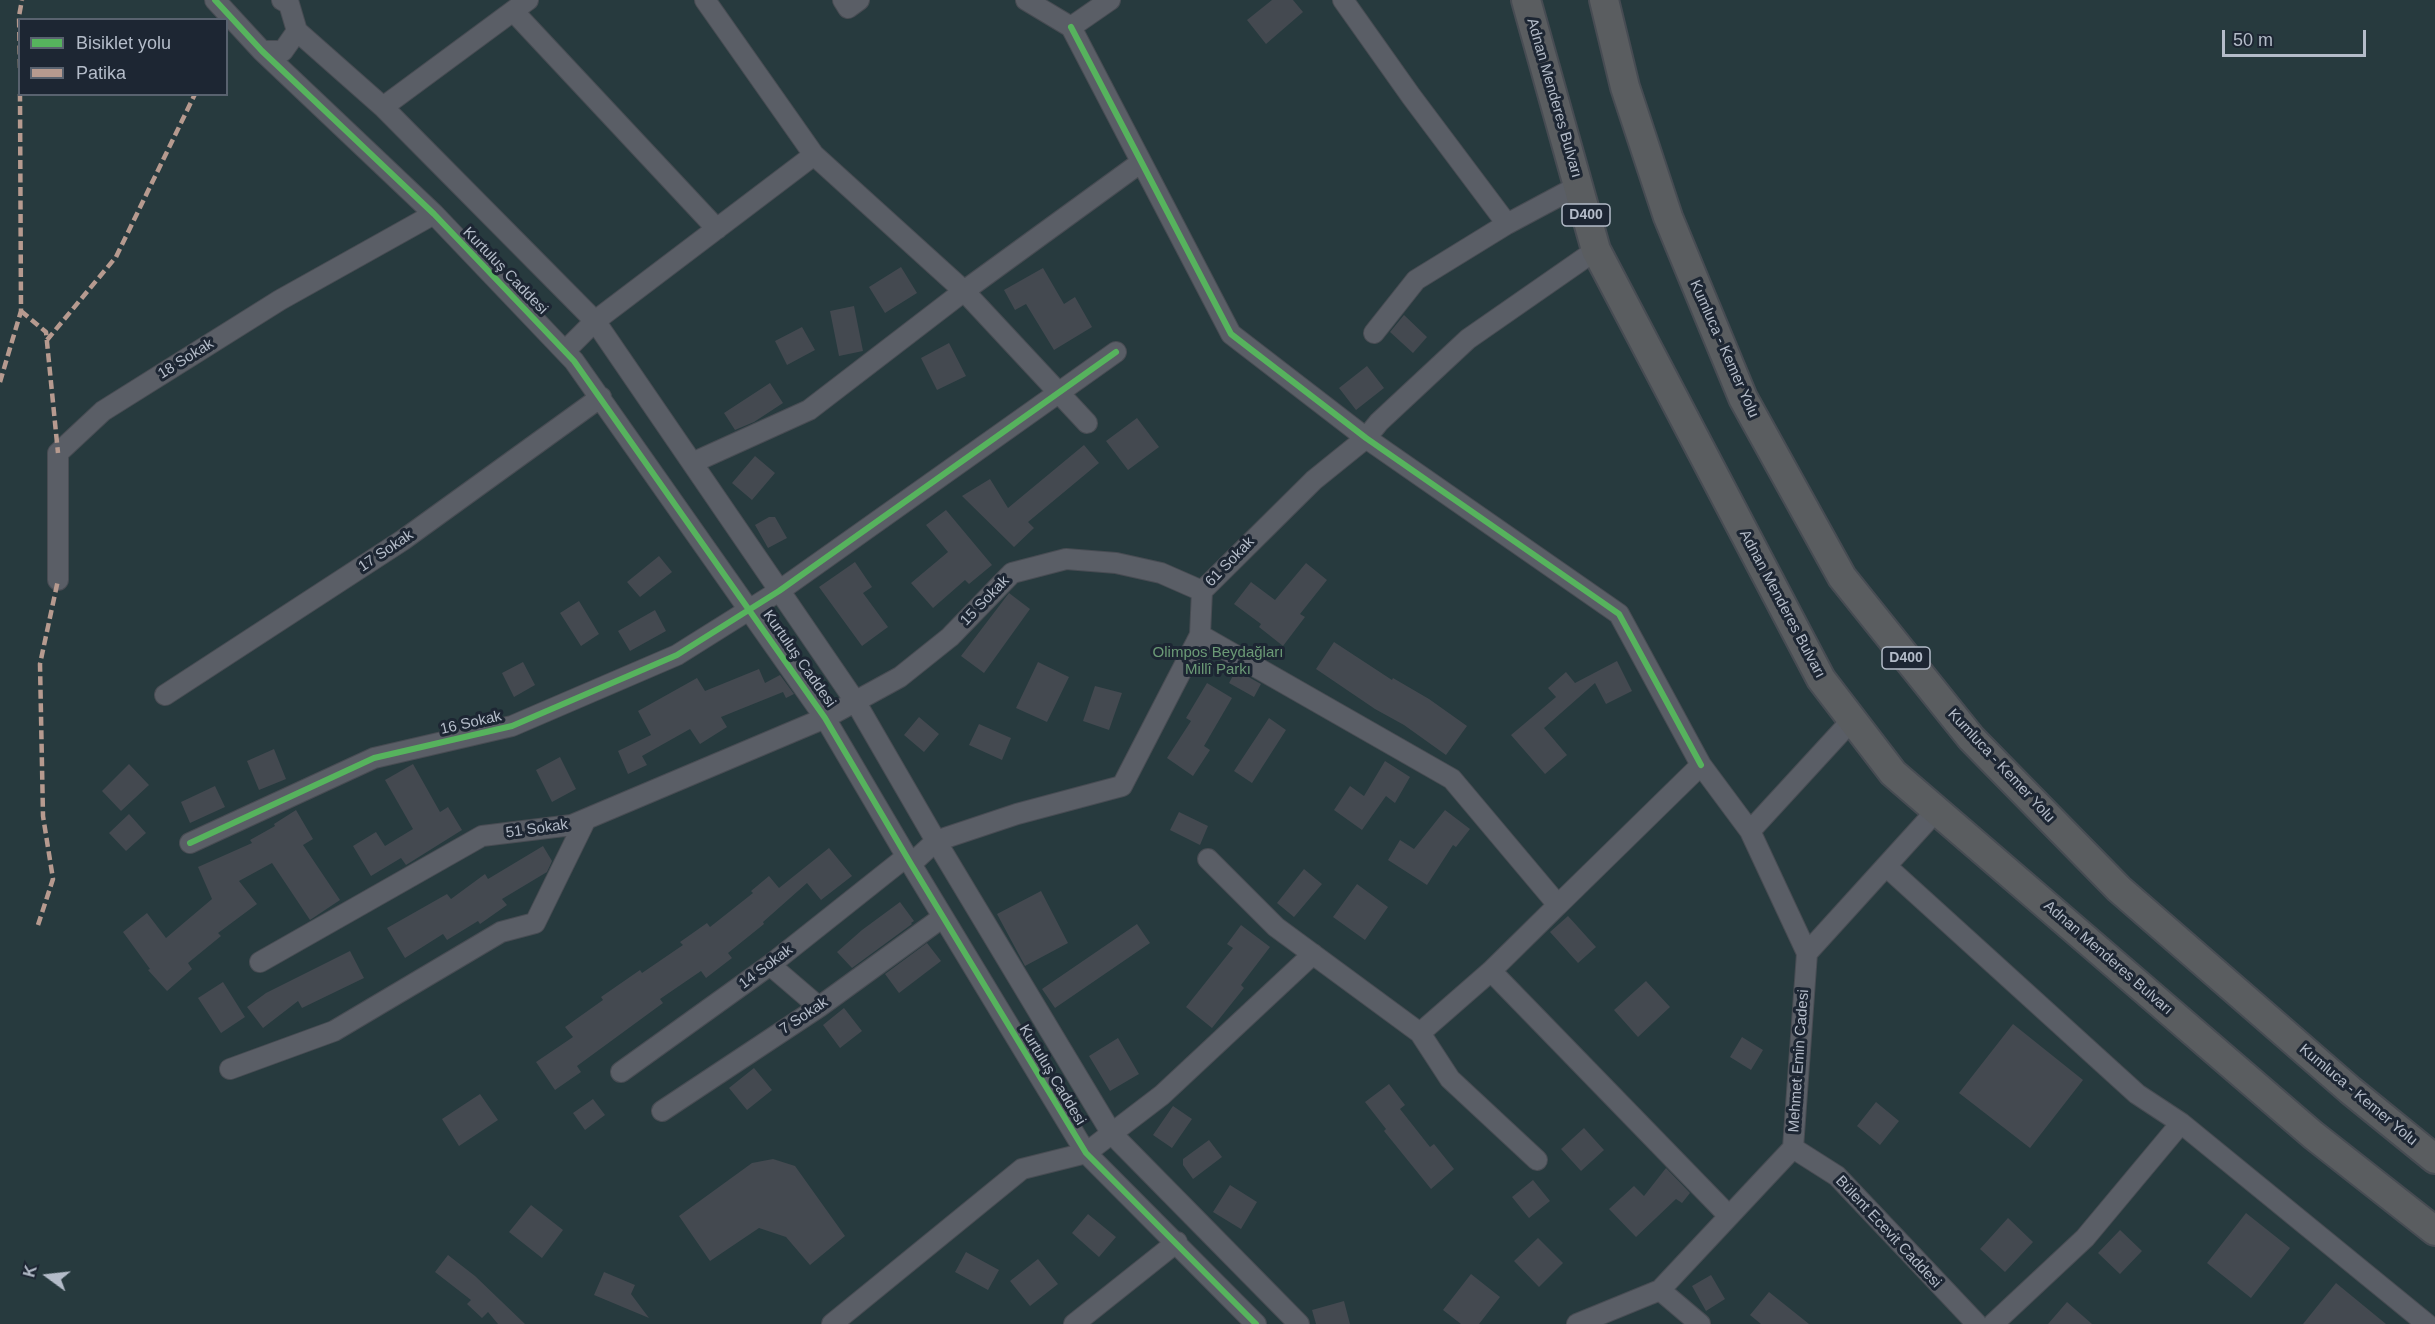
<!DOCTYPE html>
<html>
<head>
<meta charset="utf-8">
<style>
	body { margin:0 }
	#map { position:relative; width:2435px; height:1324px; overflow:hidden; background:#2a3038; font-family:Helvetica,sans-serif }
	canvas { display:block }
	.legend { position:absolute; left:18px; top:18px; width:210px; height:78px; box-sizing:border-box; background:#1d2633; border:2px solid #59626f; margin:0; padding:8px 10px; list-style:none; font-size:18px; color:#b4bcc9 }
	.legend li { display:flex; align-items:center; gap:12px; height:30px }
	.legend b { width:30px; border:2px solid #59626f }
	.north { position:absolute; left:18px; top:1246px; width:60px; height:60px; -webkit-text-stroke:4px #1d2633; paint-order:stroke; rotate:285deg; font-size:16px; font-weight:700; line-height:24px; text-align:center; color:#b4bcc9 }
	.north::after { content:''; display:block; margin:auto; width:21px; height:27px; background:#b4bcc9; clip-path:polygon(50% 0,100% 100%,50% 72%,0 100%) }
	.scale { position:absolute; left:2222px; top:30px; width:144px; height:27px; box-sizing:border-box; border:3px solid #b4bcc9; border-top:0; padding-left:8px; font-size:18px; line-height:21px; white-space:nowrap; color:#b4bcc9; -webkit-text-stroke:4px #1d2633; paint-order:stroke }
</style>
</head>
<body>
<div id="map">
<canvas width="2435" height="1324"></canvas>
<ul class="legend">
<li><b style="height:8px;background:#56b35d"></b>Bisiklet yolu</li>
<li><b style="height:8px;background:#b69a8f"></b>Patika</li>
</ul>
<div class="north">K</div>
<div class="scale">50 m</div>
</div>
<script>
const context = document.querySelector('canvas').getContext('2d');
context.lineJoin = 'round';
function fillPath(path, color) {
  context.fillStyle = color;
  context.fill(path, 'evenodd');
}
function poly(rows) {
  const path = new Path2D();
  for (const r of rows) {
    path.moveTo(r[0], r[1]);
    for (let i = 2; i < r.length; i += 2) path.lineTo(r[i], r[i + 1]);
  }
  return path;
}
function stroke(path, color, width, dash) {
  context.strokeStyle = color;
  context.lineWidth = width;
  context.lineCap = dash ? 'butt' : 'round';
  context.setLineDash(dash || []);
  context.stroke(path);
}
function write(font, color, halo, rows, align = 'center') {
  context.font = font + ' Helvetica,sans-serif';
  context.lineWidth = 6;
  context.setLineDash([]);
  context.textBaseline = 'middle';
  context.strokeStyle = halo;
  context.fillStyle = color;
  for (const [text, x, y, turn = 0] of rows) {
    context.save();
    context.translate(x, y);
    context.rotate((+turn || 0) * Math.PI / 180);
    context.textAlign = isNaN(turn) ? turn : align;
    if (halo) context.strokeText(text, 0, 0);
    context.fillText(text, 0, 0);
    context.restore();
  }
}
const green = poly([
	[0,0,2435,0,2435,1324,0,1324],
	[20,20,226,20,226,94,20,94]
]);
const building = poly([
	[1272,0,1293,0,1303,12,1266,44,1247,20],
	[901,267,917,293,885,313,869,287],
	[1043,268,1064,304,1075,297,1092,327,1054,350,1026,304,1015,310,1004,290],
	[854,306,863,351,839,356,830,311],
	[1404,315,1427,337,1413,353,1390,332],
	[802,327,815,350,787,365,775,341],
	[949,343,966,376,937,390,921,358],
	[1367,366,1384,388,1356,410,1339,388],
	[770,383,783,403,754,422,735,430,724,413],
	[1137,418,1159,447,1128,470,1106,441],
	[1084,445,1099,463,1028,522,1034,528,1014,547,962,496,990,479,1008,508],
	[755,456,775,473,752,500,732,483],
	[946,510,992,565,969,584,965,580,933,608,911,583,948,552,926,525],
	[769,517,775,517,787,538,768,548,755,525],
	[659,556,672,572,640,597,627,582],
	[855,562,872,587,863,593,888,627,862,646,819,587],
	[1306,563,1327,580,1300,614,1305,617,1283,646,1259,627,1261,624,1234,604,1251,582,1275,600],
	[1009,593,1030,609,984,673,961,656],
	[579,601,599,634,581,646,560,613],
	[655,610,666,631,630,651,618,631],
	[1334,642,1392,680,1393,678,1429,699,1467,726,1446,755,1404,725,1375,709,1316,669],
	[1617,661,1632,691,1606,704,1595,683,1544,728,1567,755,1545,774,1511,735,1556,697,1548,688,1566,672,1575,683],
	[523,662,535,685,514,697,502,673],
	[1038,662,1069,677,1047,722,1016,708],
	[759,669,765,683,780,675,794,694,786,698,783,692,721,717,727,727,700,744,690,729,642,756,647,765,628,774,618,751,651,735,638,711,697,678,705,691],
	[1236,670,1261,684,1254,697,1229,683],
	[1207,683,1232,698,1204,746,1210,750,1193,776,1167,758,1191,721,1186,718],
	[1095,686,1122,693,1109,730,1083,721],
	[919,717,939,734,924,752,904,735],
	[1269,718,1286,730,1252,783,1234,771],
	[979,724,1011,738,1002,760,969,745],
	[274,749,286,779,259,790,247,761],
	[560,757,576,789,552,802,536,770],
	[1385,761,1410,777,1395,803,1386,796,1362,830,1334,810,1350,786,1364,796],
	[129,764,149,785,121,811,102,791],
	[413,764,440,812,448,807,462,830,406,865,401,858,371,876,353,846,376,832,385,846,413,829,385,780],
	[215,786,225,807,190,823,181,802],
	[296,810,313,839,303,845,340,900,310,920,272,863,239,881,257,904,218,933,221,936,188,963,192,969,167,991,148,970,150,969,123,932,147,913,166,938,212,899,198,867,252,843,250,840,275,826,274,824],
	[1445,810,1470,829,1456,847,1453,845,1427,885,1388,860,1400,840,1414,849],
	[1179,812,1208,826,1200,845,1170,830],
	[129,814,146,833,126,851,109,833],
	[543,846,552,861,547,872,502,899,507,905,480,924,478,921,447,940,443,934,405,958,387,928,447,894,451,899,485,874,488,879],
	[829,848,852,876,821,900,807,883,763,922,764,924,728,953,732,958,706,978,701,971,660,999,663,1003,577,1066,581,1072,555,1090,536,1062,573,1037,565,1027,603,1000,601,997,640,970,642,973,683,945,680,942,707,923,710,927,753,893,751,891,769,876,779,888],
	[1304,869,1322,884,1294,917,1277,903],
	[1357,884,1388,907,1365,940,1333,917],
	[1041,891,1068,943,1025,966,997,914],
	[900,902,914,921,911,923,912,924,852,968,837,952,862,930],
	[1568,916,1596,947,1578,963,1550,932],
	[1137,924,1150,943,1055,1008,1042,989],
	[1241,925,1270,947,1241,985,1244,988,1212,1028,1186,1007,1233,948,1227,944],
	[927,943,941,961,899,993,885,974],
	[350,951,364,978,302,1008,298,1001,263,1028,247,1007,266,993],
	[1646,981,1670,1007,1638,1037,1614,1010],
	[223,982,245,1017,221,1033,198,998],
	[844,1008,862,1031,840,1048,823,1025],
	[2013,1024,2083,1080,2030,1148,1959,1093],
	[1742,1037,1763,1050,1751,1070,1730,1057],
	[1118,1038,1139,1074,1110,1091,1089,1056],
	[754,1068,772,1090,747,1110,729,1088],
	[1389,1084,1405,1105,1400,1109,1430,1147,1434,1144,1454,1169,1431,1189,1384,1131,1386,1129,1365,1102],
	[480,1094,498,1120,459,1146,442,1119],
	[593,1099,605,1115,585,1130,573,1113],
	[1876,1102,1899,1121,1880,1145,1857,1126],
	[1173,1106,1192,1119,1172,1148,1153,1135],
	[1584,1128,1604,1150,1581,1171,1561,1149],
	[1209,1140,1222,1157,1193,1179,1183,1165,1183,1159],
	[773,1159,795,1166,845,1236,810,1265,786,1237,759,1228,710,1261,679,1216,752,1163],
	[1666,1168,1690,1193,1682,1203,1676,1199,1636,1237,1609,1209,1634,1186,1644,1196],
	[1533,1180,1550,1201,1529,1218,1512,1197],
	[1230,1185,1257,1202,1241,1229,1213,1212],
	[531,1205,563,1230,542,1258,509,1232],
	[2246,1213,2290,1248,2251,1298,2207,1263],
	[1088,1214,1116,1237,1099,1257,1072,1233],
	[2008,1218,2033,1242,2005,1272,1980,1249],
	[2120,1230,2142,1251,2120,1274,2098,1253],
	[1538,1238,1563,1263,1539,1287,1514,1261],
	[966,1252,999,1270,988,1290,955,1272],
	[448,1255,475,1276,525,1324,498,1324,488,1312,482,1318,467,1304,471,1300,435,1272],
	[1038,1259,1058,1284,1030,1306,1010,1281],
	[604,1272,635,1285,631,1294,649,1318,594,1295],
	[1471,1274,1500,1297,1479,1324,1461,1324,1443,1310],
	[1711,1275,1725,1299,1706,1311,1692,1286],
	[2336,1283,2386,1324,2303,1324],
	[1769,1292,1809,1324,1761,1324,1750,1315],
	[1344,1301,1350,1324,1316,1324,1312,1310],
	[2067,1302,2092,1324,2048,1324]
]);
const minor = poly([
	[215,0,262,51,434,214,574,361,825,718,911,864,1086,1153,1256,1324],
	[705,0,814,155],
	[843,0,848,8,859,0],
	[1026,0,1071,27,1110,0],
	[1343,0,1411,96,1507,224],
	[514,12,717,229],
	[1071,27,1231,334,1366,438,1619,614,1701,765],
	[297,31,383,107,595,321,855,701,936,841,1112,1134,1299,1324],
	[262,51,283,51,297,31,289,4,282,0],
	[383,107,528,0],
	[1374,333,1416,280,1507,224,1578,186],
	[565,351,595,321,814,155,964,291,809,410,692,463],
	[1087,423,964,291,1140,163],
	[58,580,58,453,103,411,280,300,434,214],
	[1200,635,1452,779,1558,905,1701,765,1750,831,1807,953],
	[165,695,403,540,601,397],
	[1750,831,1852,720],
	[190,843,374,758,512,726,677,655,779,591,1116,352],
	[1208,859,1276,927,1420,1033,1491,971,1558,905],
	[911,864,936,841,1017,814,1122,786,1200,635,1202,591,1314,480,1366,438,1379,422,1468,339,1596,250],
	[1886,866,2137,1094,2181,1123,2427,1324],
	[260,962,482,836,572,825,825,718,900,677,950,637,1012,573,1066,559,1116,563,1161,573,1202,591],
	[770,965,819,1007],
	[1491,971,1729,1216],
	[1420,1033,1450,1079,1537,1160],
	[230,1069,334,1031,501,932,535,923,586,819],
	[621,1072,770,965,906,857],
	[662,1111,819,1007,943,917],
	[1793,1148,1837,1176,1977,1324],
	[1660,1290,1700,1324],
	[832,1324,1022,1169,1086,1153,1162,1095,1313,954],
	[1074,1324,1177,1242],
	[1577,1324,1660,1290,1793,1148,1807,953,1936,811],
	[1993,1324,2085,1238,2181,1123]
]);
const highway = poly([
	[1526,0,1596,250,1821,679,1893,773,2313,1135,2435,1231],
	[1604,0,1625,87,1668,217,1743,398,1842,577,1971,738,2119,889,2350,1090,2435,1159]
]);
const quiet = poly([
	[20,68,19,16,22,0],
	[21,311,46,332,58,453],
	[47,340,116,257,195,94],
	[0,382,21,311,20,94],
	[38,925,53,879,43,816,40,664,58,580]
]);
const cycleway = poly([
	[215,0,262,51,434,214,574,361,825,718,911,864,1086,1153,1256,1324],
	[1071,27,1231,334,1366,438,1619,614,1701,765],
	[190,843,374,758,512,726,677,655,779,591,1116,352]
]);
const shields = [
	[1586,215,48],
	[1906,658,48]
];
const shieldNames = [
	["D400",1586,215],
	["D400",1906,658]
];
const streetNames = [
	["Adnan Menderes Bulvarı",1554,98,74],
	["Kurtuluş Caddesi",505,271,46],
	["Kumluca - Kemer Yolu",1724,349,66],
	["18 Sokak",186,359,-32],
	["17 Sokak",386,551,-34],
	["61 Sokak",1230,562,-46],
	["15 Sokak",985,601,-46],
	["Adnan Menderes Bulvarı",1782,604,62],
	["Kurtuluş Caddesi",799,659,55],
	["16 Sokak",471,723,-13],
	["Kumluca - Kemer Yolu",2001,766,47],
	["51 Sokak",537,829,-8],
	["Adnan Menderes Bulvarı",2108,958,41],
	["14 Sokak",766,967,-37],
	["7 Sokak",804,1016,-34],
	["Mehmet Emin Cadesi",1799,1061,-86],
	["Kurtuluş Caddesi",1052,1075,59],
	["Kumluca - Kemer Yolu",2358,1095,40],
	["Bülent Ecevit Caddesi",1888,1232,47]
];
const parkNames = [
	["Olimpos Beydağları",1218,653],
	["Millî Parkı",1218,670]
];
fillPath(green, '#273a3e');
fillPath(building, '#444950');
stroke(minor, '#484c53', 22);
stroke(highway, '#474c53', 32);
stroke(minor, '#5a5e66', 20);
stroke(highway, '#5a5d60', 28);
stroke(quiet, '#b69a8f', 4.5, [9, 4.5]);
stroke(cycleway, '#56b35d', 6);
for (const [x, y, w] of shields) {
  const box = new Path2D();
  box.roundRect(x - w / 2, y - 11, w, 22, 4.5);
  context.fillStyle = '#1d2633';
  context.fill(box);
  stroke(box, '#b4bcc9', 1.5);
}
write('bold 14px', '#b4bcc9', null, shieldNames);
write('15px', '#b4bcc9', '#1d2633', streetNames);
write('15px', '#6b9a76', '#1d2633', parkNames);
</script>
</body>
</html>
